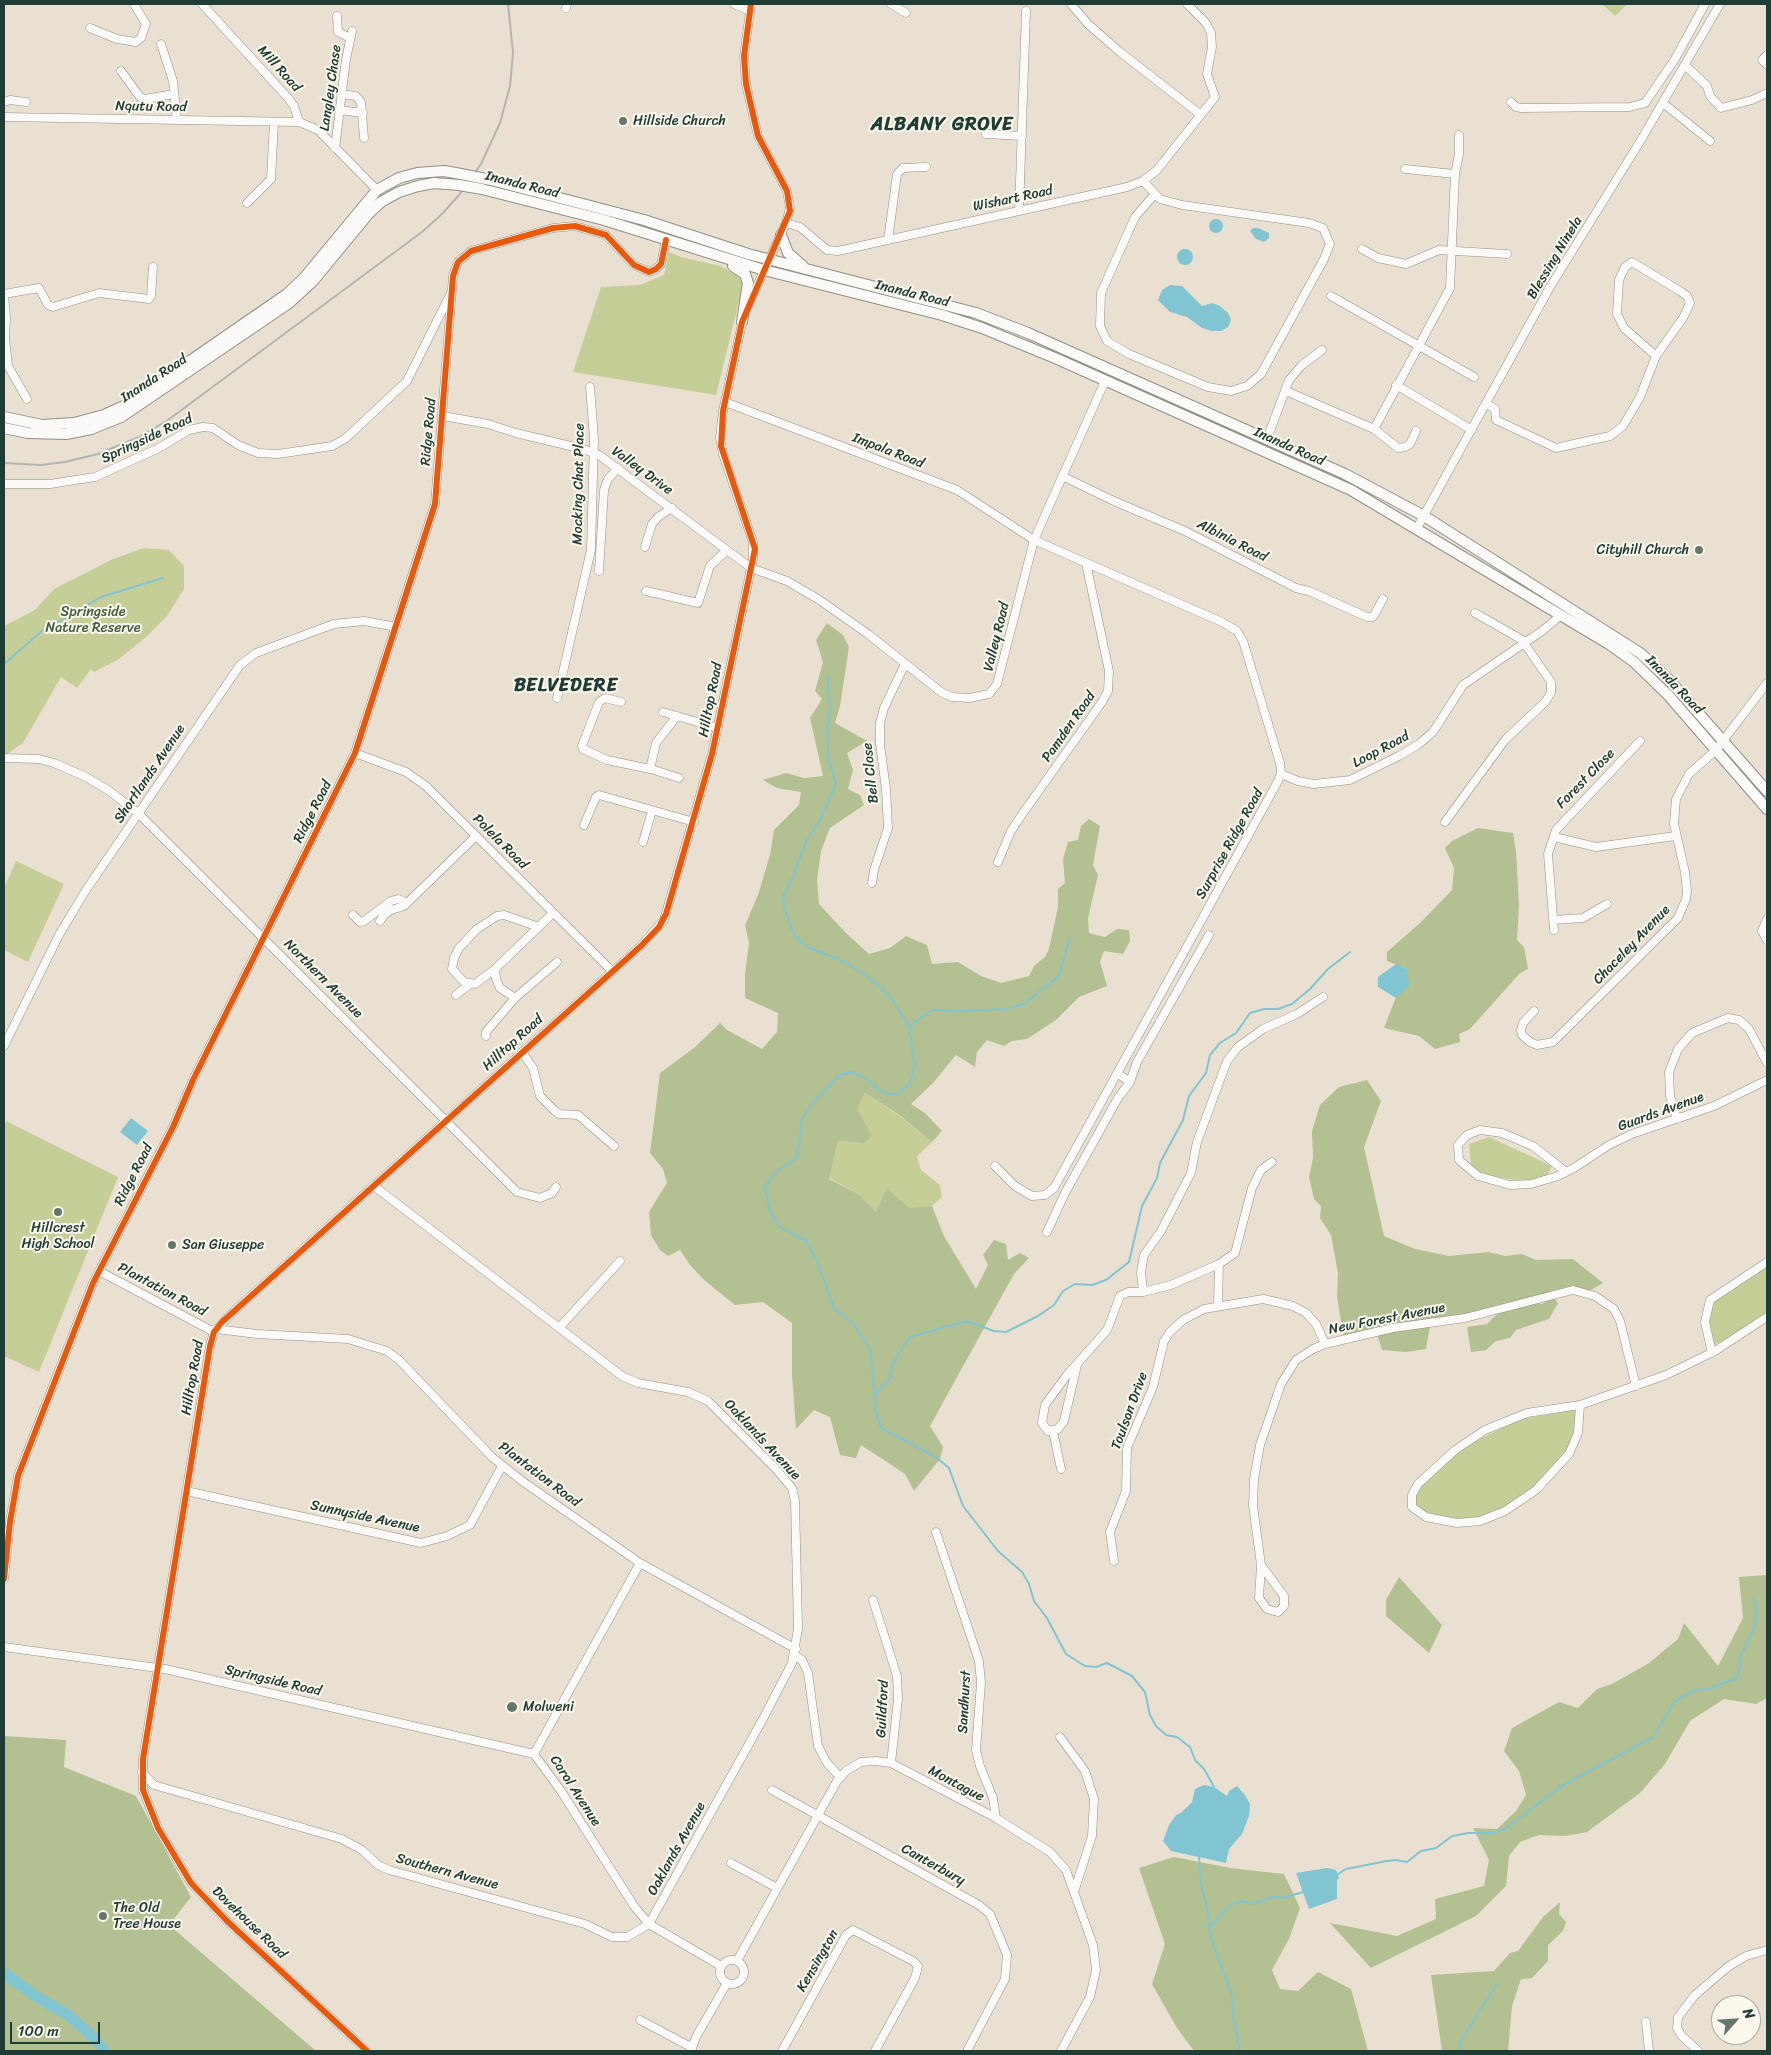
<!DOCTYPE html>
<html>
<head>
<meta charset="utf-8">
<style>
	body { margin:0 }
	#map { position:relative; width:1771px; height:2055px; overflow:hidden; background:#eae0d2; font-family:Sriracha,sans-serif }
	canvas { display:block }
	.frame { position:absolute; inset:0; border:5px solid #1f3d34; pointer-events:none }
	.north { position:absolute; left:1711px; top:1995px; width:50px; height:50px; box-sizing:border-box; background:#fbf7ec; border:1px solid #a3ada2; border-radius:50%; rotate:64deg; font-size:14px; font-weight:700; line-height:20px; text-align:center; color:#1f3d34 }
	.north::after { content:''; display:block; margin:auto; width:18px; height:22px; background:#66766b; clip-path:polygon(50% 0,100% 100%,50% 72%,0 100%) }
	.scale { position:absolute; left:10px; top:2022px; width:90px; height:22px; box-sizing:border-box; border:2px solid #1f3d34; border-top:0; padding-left:6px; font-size:15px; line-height:18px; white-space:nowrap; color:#1f3d34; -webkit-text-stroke:4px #fbf7ec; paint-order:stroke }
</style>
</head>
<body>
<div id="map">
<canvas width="1771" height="2055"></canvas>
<div class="frame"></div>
<div class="north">N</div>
<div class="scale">100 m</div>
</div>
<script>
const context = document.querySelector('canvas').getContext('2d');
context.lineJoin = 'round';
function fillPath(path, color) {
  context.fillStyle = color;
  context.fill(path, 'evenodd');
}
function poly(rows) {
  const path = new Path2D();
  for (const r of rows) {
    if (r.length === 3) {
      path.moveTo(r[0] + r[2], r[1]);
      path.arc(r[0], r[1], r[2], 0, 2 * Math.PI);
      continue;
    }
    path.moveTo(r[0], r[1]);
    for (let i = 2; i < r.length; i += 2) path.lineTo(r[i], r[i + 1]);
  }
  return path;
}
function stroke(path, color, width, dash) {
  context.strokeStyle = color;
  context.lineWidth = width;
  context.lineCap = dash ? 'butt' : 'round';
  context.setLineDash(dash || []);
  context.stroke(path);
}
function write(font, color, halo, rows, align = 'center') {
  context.font = font + ' Sriracha,sans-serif';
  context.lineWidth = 4;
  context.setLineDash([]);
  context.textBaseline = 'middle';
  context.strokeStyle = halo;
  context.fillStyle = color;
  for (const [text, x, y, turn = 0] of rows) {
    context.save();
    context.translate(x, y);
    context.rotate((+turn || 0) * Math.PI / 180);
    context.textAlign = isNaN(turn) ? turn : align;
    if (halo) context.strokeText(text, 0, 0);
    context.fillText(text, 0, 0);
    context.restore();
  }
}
const green = poly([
	[1602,4,1627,4,1615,16],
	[669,252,681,257,721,266,742,279,743,285,716,395,573,372,601,287,640,285,664,275],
	[144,548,169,550,184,566,184,589,167,616,146,637,119,659,94,672,91,669,77,688,61,677,23,743,4,756,4,626,35,610,54,589,113,559],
	[16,861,64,884,28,962,4,950,4,888],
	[865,1093,897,1114,932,1142,917,1156,921,1170,940,1185,942,1197,932,1206,876,1212,860,1195,829,1178,838,1141,864,1143,857,1109],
	[6,1121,118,1177,39,1372,4,1356,4,1126],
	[1489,1137,1552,1166,1548,1174,1534,1183,1472,1173,1469,1144],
	[1767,1263,1767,1314,1748,1331,1710,1346,1710,1300],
	[1577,1410,1574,1433,1567,1456,1540,1486,1505,1511,1479,1518,1456,1520,1432,1515,1416,1506,1412,1495,1440,1466,1474,1442,1520,1419]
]);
const forest = poly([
	[827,623,843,635,849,647,840,706,835,723,867,741,847,753,853,770,848,789,860,795,864,805,830,828,821,851,817,880,819,904,845,932,869,954,890,948,906,936,927,945,932,964,958,962,981,976,1001,983,1029,976,1034,966,1045,957,1049,949,1058,907,1058,889,1065,883,1063,859,1068,842,1078,840,1081,826,1089,819,1100,826,1093,865,1098,875,1088,918,1089,933,1105,937,1117,929,1129,930,1130,941,1123,954,1104,951,1100,962,1107,986,1079,997,1056,1020,1027,1039,1012,1041,1004,1046,987,1040,977,1052,975,1067,956,1055,933,1083,911,1104,925,1113,942,1131,932,1142,898,1114,865,1093,857,1109,872,1136,864,1143,838,1141,829,1179,860,1195,876,1212,887,1188,909,1208,932,1206,944,1236,976,1289,988,1265,983,1255,994,1240,1006,1244,1008,1260,1020,1253,1029,1258,1014,1274,930,1426,943,1447,940,1459,914,1491,905,1474,861,1445,856,1458,840,1455,830,1417,814,1410,796,1429,792,1374,792,1323,763,1302,735,1305,704,1280,690,1265,680,1250,668,1256,660,1250,651,1235,649,1212,667,1183,663,1169,650,1153,660,1073,694,1048,720,1023,727,1030,762,1049,777,1032,778,1013,745,998,745,974,749,943,745,925,758,895,770,855,774,830,799,805,801,792,777,788,763,780,786,773,804,778,823,776,810,718,822,699,815,691,823,662,816,640],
	[1478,828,1513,833,1516,851,1519,906,1517,940,1524,947,1528,969,1520,973,1470,1029,1459,1034,1460,1042,1435,1049,1419,1036,1384,1028,1407,969,1387,961,1387,952,1421,922,1452,890,1454,868,1445,848,1452,841],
	[1367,1080,1381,1101,1364,1147,1384,1236,1415,1249,1449,1256,1488,1252,1505,1256,1522,1254,1536,1260,1573,1259,1603,1283,1589,1291,1566,1287,1465,1318,1431,1320,1426,1349,1406,1352,1382,1350,1376,1331,1344,1338,1337,1297,1338,1273,1331,1235,1320,1218,1321,1206,1314,1199,1309,1177,1313,1158,1312,1131,1320,1105,1339,1087],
	[1553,1297,1558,1303,1549,1319,1516,1330,1510,1338,1496,1341,1486,1350,1471,1352,1467,1327,1487,1324,1499,1312,1528,1302,1542,1304],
	[1766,1575,1767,1698,1756,1704,1724,1699,1690,1721,1665,1764,1640,1793,1587,1832,1565,1836,1539,1835,1520,1842,1509,1856,1506,1886,1476,1916,1371,1968,1330,1923,1397,1936,1436,1919,1435,1899,1484,1886,1489,1860,1473,1828,1497,1829,1516,1811,1526,1795,1519,1771,1504,1751,1512,1728,1559,1702,1578,1708,1597,1689,1612,1684,1649,1663,1678,1639,1684,1623,1718,1666,1743,1618,1739,1577],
	[1399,1577,1442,1625,1429,1653,1386,1616,1386,1600],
	[4,1736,66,1740,64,1767,136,1796,191,1897,169,1925,316,2051,4,2051],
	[1174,1857,1230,1868,1284,1874,1300,1908,1289,1939,1272,1970,1280,1989,1298,1991,1318,1972,1351,1989,1368,2051,1194,2051,1177,2028,1152,1984,1165,1944,1139,1868],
	[1560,1902,1559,1914,1566,1922,1563,1931,1548,1945,1548,1961,1532,1978,1521,1979,1512,2006,1508,2051,1442,2051,1431,1975,1494,1971,1510,1953,1518,1951,1543,1917]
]);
const water = poly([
	[1216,226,7],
	[1253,228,1258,228,1269,233,1269,238,1264,242,1256,239,1250,231],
	[1185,257,8],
	[1170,285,1182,286,1202,306,1212,303,1220,306,1228,313,1231,320,1228,327,1221,331,1212,331,1202,328,1187,317,1170,312,1158,300,1162,290],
	[1396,964,1407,969,1409,986,1396,998,1378,987,1378,977],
	[131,1118,148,1131,137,1145,120,1132],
	[1204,1785,1214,1787,1227,1796,1229,1791,1237,1786,1245,1795,1250,1804,1249,1816,1242,1834,1229,1849,1226,1863,1171,1851,1163,1841,1169,1825,1176,1815,1181,1813,1192,1802,1195,1789],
	[1327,1868,1336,1870,1339,1877,1337,1881,1337,1899,1309,1909,1296,1873]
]);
const stream = poly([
	[4,664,42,631,101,597,163,578],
	[828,677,830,710,827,728,828,757,836,784,820,820,806,841,794,874,783,897,785,910,794,935,807,947,845,962,878,984,893,1001,909,1026,915,1067,909,1085,895,1095,882,1092,866,1078,851,1072,840,1075,818,1097,802,1118,797,1158,776,1172,765,1187,770,1212,781,1228,806,1241,817,1261,834,1308,854,1325,870,1348,876,1411,881,1428,936,1457,949,1468,963,1506,998,1551,1022,1572,1029,1584,1034,1601,1047,1618,1066,1654,1085,1666,1096,1667,1107,1663,1132,1676,1145,1692,1150,1715,1156,1726,1166,1735,1177,1737,1190,1747,1195,1760,1204,1769,1214,1787],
	[909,1026,933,1010,964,1011,1005,1009,1024,1004,1059,976,1070,938],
	[875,1395,890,1378,893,1363,910,1337,967,1321,994,1331,1006,1332,1038,1316,1054,1305,1063,1291,1075,1284,1092,1285,1106,1280,1129,1262,1142,1206,1157,1178,1160,1163,1183,1120,1189,1096,1206,1073,1210,1055,1220,1043,1236,1033,1250,1013,1264,1009,1278,1009,1292,1004,1310,989,1328,969,1350,952],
	[1199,1857,1201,1884,1206,1903,1211,1938,1232,1995,1233,2015,1240,2051],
	[1338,1874,1346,1869,1387,1861,1396,1860,1407,1862,1421,1851,1436,1848,1452,1836,1469,1833,1493,1833,1505,1829,1560,1787,1653,1737,1675,1701,1695,1690,1709,1689,1738,1677,1742,1653,1753,1632,1757,1611,1754,1598],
	[1209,1928,1228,1907,1235,1903,1243,1901,1253,1904,1272,1897,1283,1898,1303,1892],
	[1460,2051,1460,2042,1497,1984]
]);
const river = poly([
	[4,1973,35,1996,68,2015,94,2038,104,2051]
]);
const minor = poly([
	[202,4,288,98,294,106,299,122,318,130,377,190],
	[734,4,750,11],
	[891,4,906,13],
	[1071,4,1088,24,1120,52,1201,115],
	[566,8,567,4],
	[337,16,338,32,350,38],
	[90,28,117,39,136,42,141,38,146,24,134,4],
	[161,44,173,81,177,120],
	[1767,55,1762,60,1767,65],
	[1685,65,1707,86,1710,96,1721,108,1752,100,1767,93],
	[121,71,140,97,145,99,174,94],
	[341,94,356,96,361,102,364,138],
	[4,102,10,100,26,102],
	[1511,102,1516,107,1521,108,1630,107,1645,103,1675,59,1705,4],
	[1663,103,1710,141],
	[339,110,363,113],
	[4,117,299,122],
	[986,134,1022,136],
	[335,148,346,59,352,31],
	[1405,169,1455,174],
	[1143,181,1160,199,1182,205,1309,223,1323,228,1330,244,1324,259,1261,374,1247,386,1231,391,1208,387,1129,354,1107,341,1100,326,1101,293,1135,217,1154,195],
	[247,203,271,179,274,122],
	[1019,211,1026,11],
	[786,223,800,227,827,250,838,251,1127,187,1143,181,1157,170,1215,97,1207,74,1212,47,1211,33,1206,23,1187,4],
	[888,240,897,174,903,168,926,167],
	[1362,249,1378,258,1406,264,1439,250,1507,254],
	[4,294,39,288,48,305,53,307,99,293,149,299,151,296,153,267],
	[4,294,6,318,5,338,8,366,27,399],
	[1331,296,1474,377],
	[747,308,786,223,790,208,787,191,758,136,746,84,744,56,751,4],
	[1396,385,1472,430],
	[1286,391,1374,429,1398,448,1405,447,1410,444,1416,431],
	[725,402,957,490,1034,540,1222,622,1237,631,1243,641,1280,763,1281,774,1277,783,1054,1188,1045,1195,1032,1196,1015,1186,995,1166],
	[1487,404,1495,409,1496,420,1556,448,1610,436,1623,426,1640,397,1656,356,1683,318,1690,303,1687,296,1680,291,1632,262,1625,267,1619,280,1617,314,1624,328,1656,356],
	[443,416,488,424,516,433,583,449,599,455,751,568,787,581,818,599,868,634,941,692,952,697,969,698,989,694,997,684,1034,540,1105,381],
	[1374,429,1450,288,1455,174,1459,154,1459,135],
	[1267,439,1289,380,1302,365,1322,350],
	[1062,476,1116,502,1185,531,1296,588,1309,591,1367,617,1373,617,1383,599],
	[4,484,50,484,95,477,159,448,189,430,203,427,213,428,238,445,258,453,278,454,332,446,346,438,407,381,452,291],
	[1417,528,1550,287,1641,140,1720,4],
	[645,547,652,524,658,517,672,508],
	[599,571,604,490,608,479,618,468],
	[646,591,698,603,710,566,727,550],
	[1475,613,1526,642],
	[557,698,591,550,594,439,590,387],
	[621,702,605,698,599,702,582,746,583,749,607,760,650,769,656,743,677,716],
	[663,712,718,728],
	[355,753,406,772,426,786,612,971],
	[4,758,39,759,54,763,86,777,108,790,139,814,517,1192,540,1198,552,1193,556,1187],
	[651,769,679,778],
	[1281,774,1298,781,1314,784,1350,780,1399,756,1419,744,1433,732,1463,685,1542,631,1561,615],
	[1445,822,1505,740,1545,702,1551,693,1551,682,1524,643],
	[584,825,596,797,599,795,694,822],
	[1554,837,1596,847,1675,836],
	[643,842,652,811],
	[998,862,1011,831,1023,813,1102,702,1108,691,1109,671,1086,563],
	[872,883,874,870,888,828,886,789,880,744,880,723,884,708,905,664],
	[553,913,495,969,496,979,500,988,515,998,557,962],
	[353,915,360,922,364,921,391,901,398,899,407,903],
	[1767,919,1762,931,1767,940],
	[1554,920,1583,918,1607,904],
	[380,921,384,915,391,910,404,906,476,836],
	[1554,930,1548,854,1556,830,1640,741],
	[495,969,475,984,464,982,452,969,454,958,459,948,477,929,497,916,504,915,539,927],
	[456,995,470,984],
	[1534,1011,1523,1023,1521,1030,1522,1035,1530,1042,1537,1045,1553,1042,1678,918,1686,899,1687,892,1685,872,1674,824,1676,799,1689,774,1716,750,1767,683],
	[486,1036,486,1032,515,998],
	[4,1046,59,935,86,890,240,665,256,653,334,624,364,621,396,627],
	[522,1052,533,1068,540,1096,555,1111,559,1114,578,1115,614,1146],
	[1117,1073,1130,1082,1137,1062,1209,935],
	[1677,1119,1670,1096,1669,1072,1678,1049,1692,1033,1728,1018,1739,1020,1749,1029,1767,1063],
	[1566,1172,1533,1146,1502,1133,1480,1130,1467,1135,1458,1145,1459,1160,1478,1176,1510,1185,1531,1184,1558,1176,1574,1168,1609,1145,1632,1134,1714,1106,1767,1080],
	[1047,1232,1065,1193,1118,1098,1130,1082],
	[99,1271,214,1332],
	[1143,1292,1141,1272,1144,1255,1161,1231,1191,1173,1197,1142,1227,1061,1238,1047,1263,1029,1297,1014,1323,997],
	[1218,1305,1219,1264,1235,1253,1252,1188,1261,1170,1272,1162],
	[559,1328,620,1261],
	[216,1329,257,1334,348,1339,387,1351,399,1360,492,1457,522,1481,640,1563,796,1649],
	[1712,1353,1705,1322,1710,1300,1767,1262],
	[1077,1365,1064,1421,1058,1429,1048,1431,1042,1423,1045,1405,1067,1375,1107,1330,1120,1296,1128,1292,1143,1292,1171,1285,1219,1264],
	[1580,1405,1578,1433,1569,1454,1536,1490,1505,1511,1480,1521,1457,1523,1426,1517,1412,1507,1412,1495,1418,1484,1455,1450,1485,1430,1527,1413,1580,1405,1666,1375,1715,1351,1767,1317],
	[1053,1431,1061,1469],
	[186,1491,421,1543,447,1536,470,1525,502,1466],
	[936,1532,979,1661,981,1683,976,1750,980,1766,993,1798,996,1818],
	[1114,1561,1110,1532,1126,1491,1127,1448,1153,1387,1164,1341,1170,1332,1183,1320,1204,1309,1263,1299,1293,1306,1306,1313,1316,1324,1325,1344],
	[640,1563,534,1754,561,1791,634,1906,649,1924,721,1966],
	[1261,1565,1284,1596,1284,1606,1278,1612,1267,1609,1259,1598,1261,1565,1253,1505,1254,1479,1260,1445,1281,1384,1296,1360,1313,1349,1325,1344,1393,1328,1465,1318,1573,1290,1595,1296,1614,1309,1620,1321,1636,1386],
	[4,1579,10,1522,18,1476,93,1283,173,1127,193,1080,355,753,435,504,453,276,458,262,471,251,553,228,575,226,606,235,634,265,649,272,656,269,661,264,666,240],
	[873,1600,897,1676,898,1699,891,1763],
	[4,1647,165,1669,534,1754],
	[794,1655,802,1660,808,1673,818,1746,827,1763,840,1777],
	[1060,1737,1085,1771,1094,1799,1092,1836,1075,1889],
	[142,1772,154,1785,342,1839,362,1850,378,1865,389,1870,585,1924,612,1937,627,1937,649,1924,764,1717,792,1663,798,1629,795,1501,792,1488,776,1469,708,1401,688,1392,638,1383,622,1376,374,1186],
	[772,1790,979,1905,990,1914,1007,1955,1005,1979,967,2051],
	[731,1863,777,1888],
	[732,1972,12],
	[737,1961,837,1781,846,1771,861,1762,876,1761,891,1763,996,1818,1050,1852,1066,1870,1093,1945,1096,1970,1090,1997,1061,2051],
	[640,2020,691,2047],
	[1646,2022,1649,2051],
	[367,2051,227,1921,191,1883,158,1828,143,1790,143,1759,210,1346,214,1332,233,1312,641,946,664,920,712,754,753,559,753,542,723,454,720,438,723,411,743,319],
	[691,2051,696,2037,727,1983],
	[782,2051,846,1935,853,1930,913,1961,918,1966,915,1978,875,2051],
	[1698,2051,1681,2035,1677,2028,1678,2017,1695,1995,1729,1966,1746,1956,1767,1950]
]);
const major = poly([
	[491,180,644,220,748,254,976,313,1028,333,1345,474,1424,516,1640,653,1671,682,1767,791],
	[482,189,604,220,764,270,942,315,982,328,1055,358,1351,490,1609,644,1634,662,1668,695,1767,809],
	[781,235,788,253,803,266],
	[733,266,745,274,748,283,742,322],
	[4,417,42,425,74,423,104,415,126,405,287,294,304,278,377,190,399,178,417,173,444,171,461,174],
	[4,428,28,433,66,434,91,429,121,417,289,303,313,281,369,213,381,202,399,192,418,186,434,183,459,185]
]);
const rail = poly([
	[4,463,41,465,65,462,98,454,139,437,168,420,422,232,442,214,459,195,481,164,500,123,510,86,513,53,508,4]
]);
const majorBridge = poly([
	[461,174,491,180],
	[459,185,482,189]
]);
const cycleway = poly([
	[4,1579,10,1522,18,1476,93,1283,173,1127,193,1080,355,753,435,504,453,276,458,262,471,251,553,228,575,226,606,235,634,265,649,272,656,269,661,264,666,240],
	[367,2051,227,1921,191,1883,158,1828,143,1790,143,1759,210,1346,214,1332,222,1322,641,946,659,927,666,914,712,754,755,549,721,446,723,411,742,322,790,211,787,191,758,136,746,84,744,56,751,4]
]);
const markers = [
	[623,121,5,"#66766b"],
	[1699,550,5,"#66766b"],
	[58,1212,5,"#66766b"],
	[172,1245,5,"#66766b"],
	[512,1707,6,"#66766b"],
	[103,1916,5,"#66766b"]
];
const streetNames = [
	["Mill Road",279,69,48],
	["Langley Chase",331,88,-82],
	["Nqutu Road",151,107,1],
	["Inanda Road",522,185,14],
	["Wishart Road",1013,199,-12],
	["Blessing Ninela",1555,258,-59],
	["Inanda Road",912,294,14],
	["Inanda Road",154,379,-33],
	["Ridge Road",429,432,-85],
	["Springside Road",147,439,-25],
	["Inanda Road",1289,447,24],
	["Impala Road",888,451,21],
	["Valley Drive",642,471,36],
	["Mocking Chat Place",579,484,-89],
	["Albinia Road",1232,541,27],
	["Valley Road",997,637,-76],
	["Inanda Road",1674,685,46],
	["Hilltop Road",711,700,-79],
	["Pamden Road",1069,727,-55],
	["Loop Road",1381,750,-28],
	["Bell Close",871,773,-96],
	["Shortlands Avenue",150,774,-56],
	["Forest Close",1586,779,-46],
	["Ridge Road",313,812,-63],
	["Polela Road",500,842,45],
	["Surprise Ridge Road",1230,844,-61],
	["Chaceley Avenue",1632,945,-46],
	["Northern Avenue",323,979,45],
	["Hilltop Road",513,1043,-42],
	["Guards Avenue",1661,1112,-20],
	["Ridge Road",134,1175,-63],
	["Plantation Road",162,1290,28],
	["New Forest Avenue",1387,1319,-11],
	["Hilltop Road",193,1378,-80],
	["Toulson Drive",1130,1411,-70],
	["Oaklands Avenue",762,1440,47],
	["Plantation Road",539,1475,37],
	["Sunnyside Avenue",365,1517,12],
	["Springside Road",273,1681,13],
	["Sandhurst",965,1702,-87],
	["Guildford",883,1709,-87],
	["Montague",956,1784,28],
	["Carol Avenue",575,1791,57],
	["Oaklands Avenue",677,1849,-61],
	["Canterbury",933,1865,29],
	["Southern Avenue",447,1872,15],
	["Dovehouse Road",249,1923,44],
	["Kensington",818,1961,-60]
];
const poiNames = [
	["Hillside Church",633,121],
	["Cityhill Church",1689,550,"right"],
	["Hillcrest",58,1228,"center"],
	["High School",58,1244,"center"],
	["San Giuseppe",182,1245],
	["Molweni",523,1707],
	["The Old",113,1908],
	["Tree House",113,1924]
];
const parkNames = [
	["Springside",93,612],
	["Nature Reserve",93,628]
];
const districtNames = [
	["ALBANY GROVE",942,125],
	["BELVEDERE",566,686]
];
fillPath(green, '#c6ce97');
fillPath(forest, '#b3c091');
fillPath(water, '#80c5d1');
stroke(stream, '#80c5d1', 2);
stroke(river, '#80c5d1', 11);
stroke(minor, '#909087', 9);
stroke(major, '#909087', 12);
stroke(minor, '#fcfaf8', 8);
stroke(major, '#fcfaf8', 10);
stroke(rail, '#b3b5b2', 2);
stroke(majorBridge, '#909087', 12, []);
stroke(majorBridge, '#fcfaf8', 10);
stroke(cycleway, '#e8590c', 6);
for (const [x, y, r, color] of markers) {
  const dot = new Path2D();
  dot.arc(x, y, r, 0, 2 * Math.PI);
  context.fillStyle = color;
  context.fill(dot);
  stroke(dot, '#fbf7ec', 2);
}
write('14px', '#1f3d34', '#fbf7ec', streetNames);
write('14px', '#1f3d34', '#fbf7ec', poiNames, 'left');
write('14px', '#415e40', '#fbf7ec', parkNames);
context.letterSpacing = '1px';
write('bold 19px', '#1f3d34', '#fbf7ec', districtNames);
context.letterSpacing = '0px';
</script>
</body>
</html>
